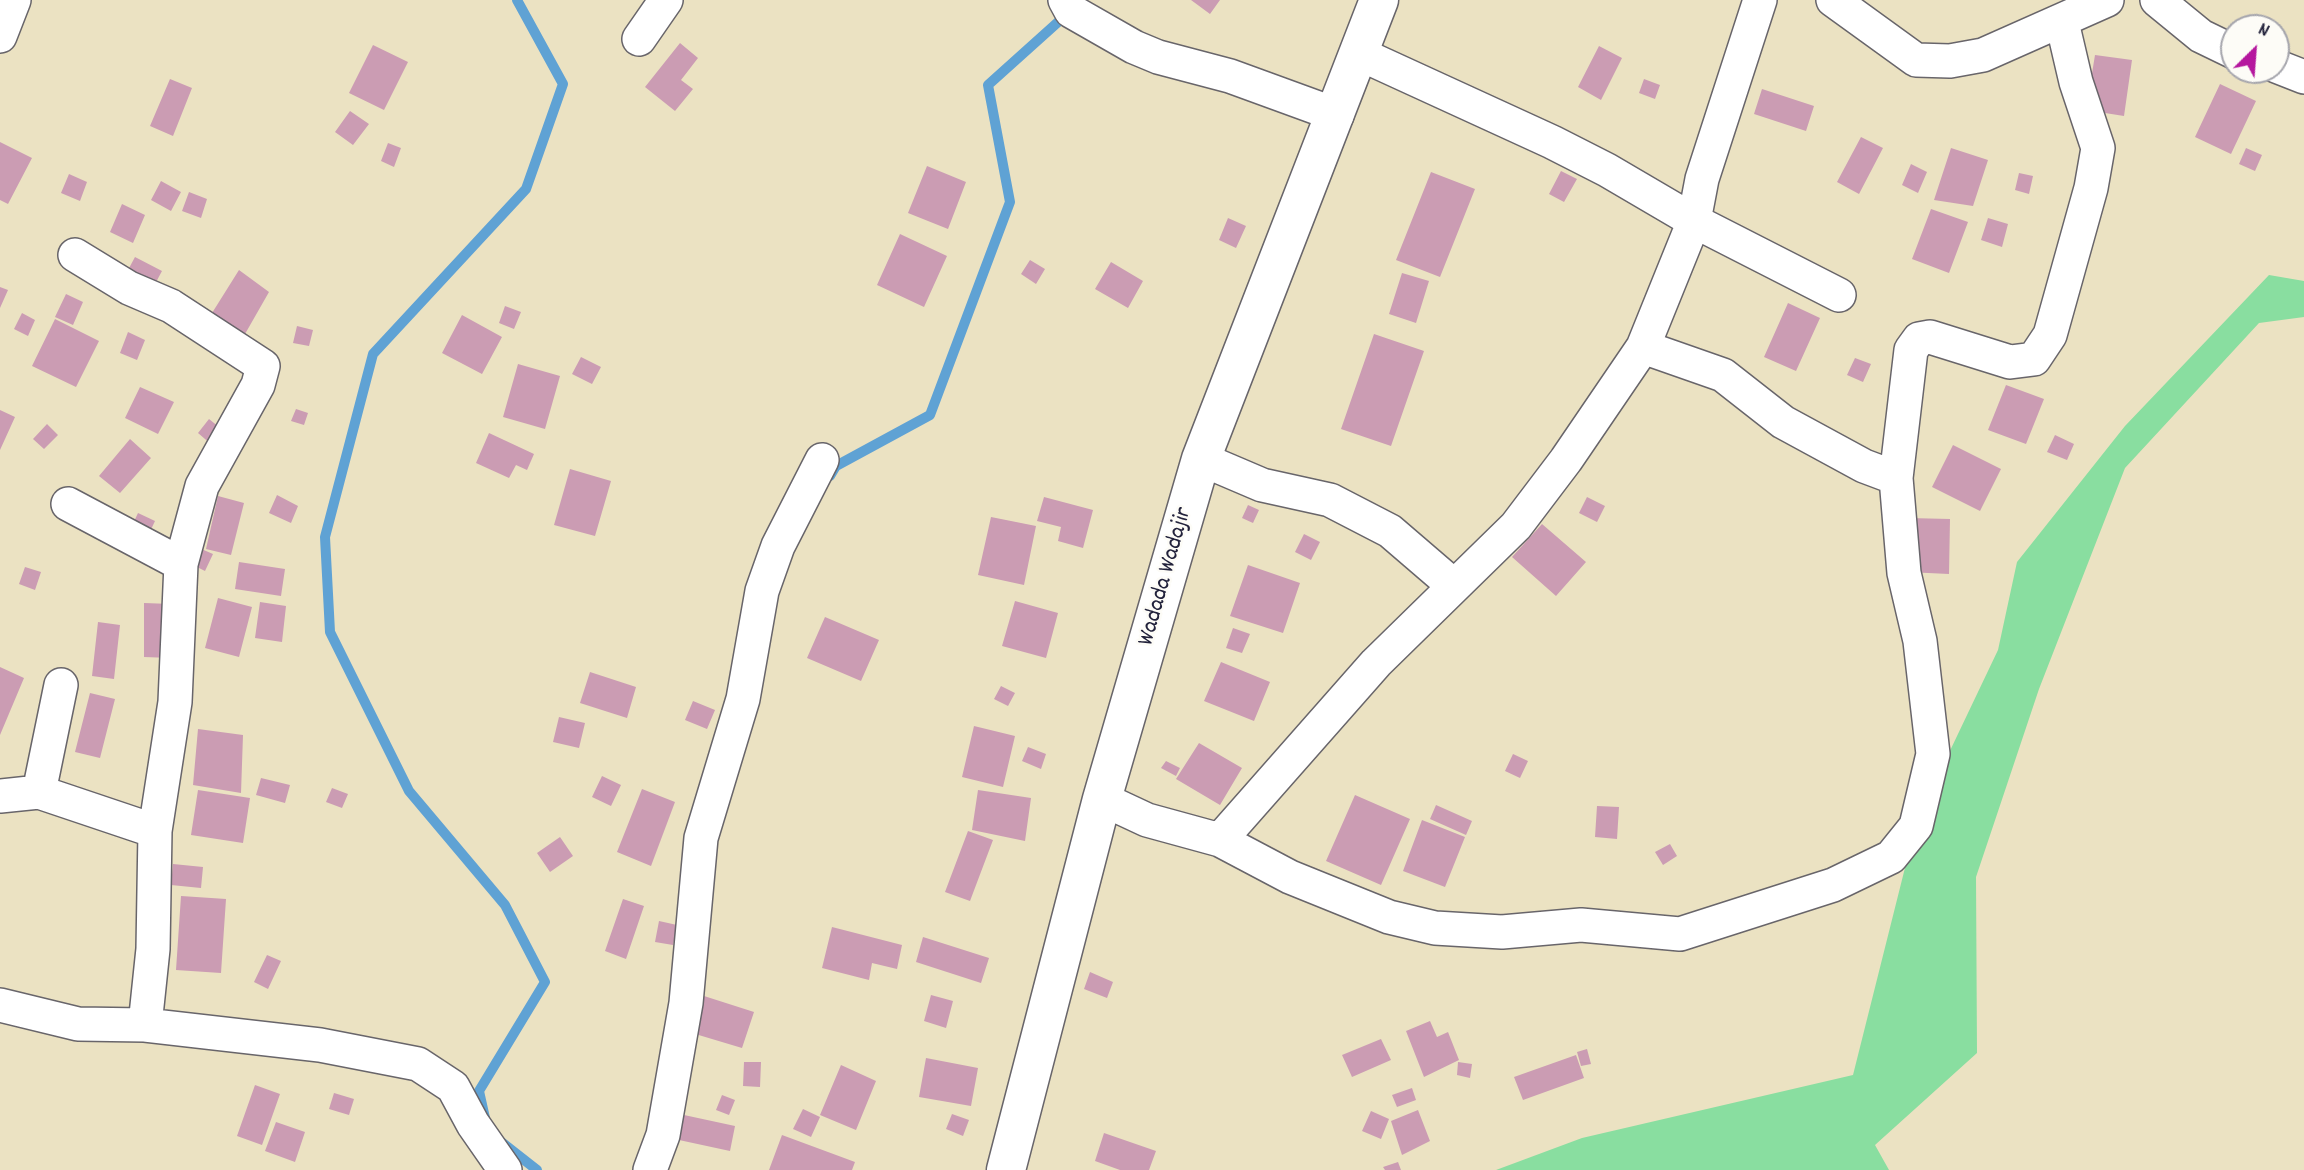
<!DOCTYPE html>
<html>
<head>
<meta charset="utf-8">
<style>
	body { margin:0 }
	#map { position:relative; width:2304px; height:1170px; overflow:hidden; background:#ebe2c2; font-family:Dekko,sans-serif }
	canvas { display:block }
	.north { position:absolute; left:2220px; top:14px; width:70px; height:70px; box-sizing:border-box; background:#fdfcf7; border:2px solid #a5a5ac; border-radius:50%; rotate:25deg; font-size:19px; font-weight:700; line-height:28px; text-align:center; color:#22223b }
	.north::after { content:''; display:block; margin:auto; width:24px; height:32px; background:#b5179e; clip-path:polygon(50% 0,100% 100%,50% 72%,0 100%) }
</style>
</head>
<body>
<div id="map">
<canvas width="2304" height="1170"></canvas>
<div class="north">N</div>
</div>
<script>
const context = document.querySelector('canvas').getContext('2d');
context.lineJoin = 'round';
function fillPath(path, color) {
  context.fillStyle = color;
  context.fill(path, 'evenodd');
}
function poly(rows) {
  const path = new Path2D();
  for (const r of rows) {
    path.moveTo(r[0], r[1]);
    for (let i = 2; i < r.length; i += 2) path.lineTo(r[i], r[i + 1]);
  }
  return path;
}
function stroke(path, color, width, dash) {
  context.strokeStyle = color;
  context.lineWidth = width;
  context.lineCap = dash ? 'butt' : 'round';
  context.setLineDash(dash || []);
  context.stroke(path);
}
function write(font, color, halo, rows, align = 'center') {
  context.font = font + ' Dekko,sans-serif';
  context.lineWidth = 5;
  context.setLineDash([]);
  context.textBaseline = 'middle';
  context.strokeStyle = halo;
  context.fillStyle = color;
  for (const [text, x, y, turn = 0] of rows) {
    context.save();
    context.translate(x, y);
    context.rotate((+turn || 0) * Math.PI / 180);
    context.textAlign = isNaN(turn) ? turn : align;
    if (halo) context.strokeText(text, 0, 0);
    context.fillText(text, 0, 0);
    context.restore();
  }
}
const green = poly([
	[2269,275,2304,281,2304,317,2259,323,2125,468,2039,689,1976,877,1977,1053,1875,1145,1889,1170,1496,1170,1582,1138,1853,1075,1917,820,1998,650,2017,562,2125,426]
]);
const stream = poly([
	[830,476,836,466,930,415,1010,202,988,85,1067,14],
	[485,1118,479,1091,545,982,505,905,409,791,330,632,325,537,373,354,526,189,563,84,517,0],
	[500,1141,537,1170]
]);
const building = poly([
	[1191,0,1220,0,1210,14],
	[680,43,698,58,681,80,693,89,675,111,645,87],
	[373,45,408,62,384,110,349,93],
	[1599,46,1622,58,1601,100,1578,87],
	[2095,55,2132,60,2124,116,2086,110],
	[170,79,192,88,173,136,150,126],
	[1644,79,1660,85,1655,99,1639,93],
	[2220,84,2256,101,2231,154,2195,137],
	[1762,89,1814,106,1806,131,1754,114],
	[350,111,369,124,353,145,335,132],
	[1861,137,1883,148,1859,194,1837,182],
	[0,142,32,158,8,204,0,200],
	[388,143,401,148,394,167,381,161],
	[1951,148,1988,160,1973,206,1934,200],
	[2246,148,2262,155,2255,171,2239,164],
	[1911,164,1927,172,1918,193,1902,185],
	[927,166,966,182,948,229,908,213],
	[1561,171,1577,179,1564,202,1549,194],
	[1431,172,1475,189,1440,277,1396,260],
	[2019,173,2033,176,2029,194,2015,190],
	[69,174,87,182,80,201,61,193],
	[161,181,181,192,171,211,151,200],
	[189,192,207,199,201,218,182,211],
	[122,204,145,215,133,243,110,232],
	[1931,209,1968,222,1949,273,1912,259],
	[1228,218,1246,226,1236,248,1219,240],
	[1988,218,2008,224,2002,247,1981,240],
	[900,234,947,256,924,307,877,285],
	[135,257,162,271,155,284,128,270],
	[1030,260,1045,269,1036,284,1021,274],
	[1111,262,1143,281,1128,308,1095,289],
	[239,270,269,292,241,341,207,321],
	[1402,273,1429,281,1416,323,1389,314],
	[0,287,8,290,0,308],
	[66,294,83,302,73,325,55,317],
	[1788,303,1820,318,1796,371,1764,357],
	[505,306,521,312,514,329,499,323],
	[22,313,35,320,28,336,14,329],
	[462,315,502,337,482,374,442,353],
	[55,319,99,341,76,387,32,366],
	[297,326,313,330,309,346,293,343],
	[128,332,145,340,137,360,120,353],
	[1374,334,1424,351,1391,446,1341,429],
	[581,357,601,367,592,384,572,374],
	[1855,358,1871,364,1863,382,1847,375],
	[518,364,560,376,545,429,503,417],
	[2006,385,2044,399,2026,444,1988,430],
	[140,387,174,402,158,434,125,418],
	[296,409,308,413,304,425,291,421],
	[0,410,15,417,0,450],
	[209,419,224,431,212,445,198,433],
	[47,424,58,435,44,449,33,439],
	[489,433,534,454,527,470,516,465,509,478,476,463],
	[2055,435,2074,444,2067,460,2047,452],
	[130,439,151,458,120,493,99,476],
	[1953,445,2001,469,1980,511,1932,487],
	[570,469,611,481,595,536,554,525],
	[277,495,298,506,291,523,269,513],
	[218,496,244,503,231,555,206,549],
	[1044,497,1093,510,1083,548,1058,541,1061,527,1037,521],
	[1587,497,1605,506,1597,522,1579,513],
	[1248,505,1259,510,1253,523,1242,518],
	[138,513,155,521,147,538,130,530],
	[991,517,1036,526,1024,585,978,575],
	[1908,518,1950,519,1949,574,1907,572],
	[1542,524,1586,562,1556,596,1512,557],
	[1304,534,1320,542,1311,560,1295,552],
	[199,548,213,554,205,571,191,564],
	[239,562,285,569,281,596,235,589],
	[1248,565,1300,583,1283,633,1230,616],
	[25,567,41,572,35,590,19,584],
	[218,598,252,607,239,657,205,648],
	[1015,601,1058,613,1046,658,1002,646],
	[260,602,286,606,282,642,255,638],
	[144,603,171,604,171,658,144,657],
	[825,617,879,640,861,681,807,658],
	[98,622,120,625,114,679,92,676],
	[1233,628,1250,634,1242,653,1226,648],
	[1221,662,1270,682,1254,721,1204,701],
	[0,667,24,678,0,735],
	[590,672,636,687,627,718,580,703],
	[1001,686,1015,693,1008,706,994,699],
	[90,693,115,699,100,758,75,752],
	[693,701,715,710,707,729,685,720],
	[559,717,585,723,579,748,553,742],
	[974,726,1015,736,1003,787,962,777],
	[198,729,243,735,241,793,193,785],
	[1199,743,1242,768,1220,805,1176,779],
	[1028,747,1046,754,1041,769,1022,761],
	[1513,754,1528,761,1520,778,1505,771],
	[1166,761,1180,768,1176,776,1161,768],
	[602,776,621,785,611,806,592,797],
	[261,778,290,785,285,803,256,795],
	[332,788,348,794,342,808,326,802],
	[642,789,675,802,651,866,617,852],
	[198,790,250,798,243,843,191,835],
	[978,790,1031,798,1025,841,972,830],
	[1355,795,1410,819,1381,885,1326,861],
	[1436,805,1472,821,1466,835,1430,819],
	[1597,806,1619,807,1617,839,1595,837],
	[1422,820,1465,837,1445,887,1403,871],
	[968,831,993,840,970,901,945,892],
	[560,837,573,856,550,872,537,853],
	[1670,844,1677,856,1663,865,1655,852],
	[173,864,203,867,201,888,171,885],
	[181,896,226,899,221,973,176,970],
	[623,899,644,906,626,959,605,951],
	[659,921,677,925,673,945,655,942],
	[832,927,902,945,897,969,872,963,869,980,822,968],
	[923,937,989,958,981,983,916,962],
	[267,955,281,961,268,989,254,982],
	[1090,972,1113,982,1107,998,1084,989],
	[931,995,953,1001,946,1028,924,1021],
	[704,996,754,1012,742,1048,692,1033],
	[1430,1021,1437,1037,1448,1032,1459,1060,1424,1077,1406,1031],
	[1381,1039,1391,1060,1352,1077,1342,1055],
	[1587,1049,1591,1064,1581,1066,1577,1052],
	[1576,1055,1584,1078,1523,1100,1514,1077],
	[926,1058,978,1068,971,1106,919,1097],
	[744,1062,761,1062,760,1087,743,1086],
	[1458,1062,1472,1064,1470,1078,1457,1075],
	[841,1065,876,1081,856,1130,820,1115],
	[255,1085,280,1094,262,1145,237,1136],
	[1412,1088,1416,1100,1397,1107,1392,1095],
	[334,1093,354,1099,349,1115,329,1109],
	[722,1095,735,1100,729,1115,716,1110],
	[803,1109,820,1117,811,1137,793,1129],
	[1418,1110,1430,1141,1402,1155,1391,1121],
	[1371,1111,1389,1119,1381,1139,1362,1131],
	[952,1114,969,1120,963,1136,946,1129],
	[684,1115,735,1126,730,1151,679,1140],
	[276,1122,305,1132,295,1162,265,1151],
	[1104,1133,1156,1151,1149,1170,1120,1170,1095,1161],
	[782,1135,855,1162,852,1170,769,1170],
	[1398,1162,1401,1170,1385,1170,1383,1167]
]);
const minor = poly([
	[1065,0,1071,11,1134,47,1158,57,1230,76,1337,115],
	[1833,0,1916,60,1950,61,1983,55,2107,0],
	[2157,0,2201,36,2234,52],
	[0,36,14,0],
	[639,39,666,0],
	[1360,54,1552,142,1607,170,1694,221,1839,295],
	[2276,66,2304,77],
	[75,255,129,288,171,306,263,366,258,385,202,486,181,564,175,702,155,831,153,949,145,1025],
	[1643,347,1723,375,1783,422,1864,466,1896,478],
	[1201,459,1262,485,1330,500,1390,531,1454,586],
	[68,504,181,564],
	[39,792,61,685],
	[0,796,39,792,155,831],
	[1102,799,1147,820,1220,840,1290,877,1389,917,1435,928,1502,932,1581,925,1680,934,1833,885,1891,857,1916,826,1933,754,1920,641,1904,573,1896,478,1911,350,1919,339,1930,337,2010,362,2034,359,2050,335,2091,188,2098,148,2076,82,2062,22],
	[1220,840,1376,663,1516,526,1566,460,1643,347,1694,221,1702,179,1760,0],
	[0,1005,78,1024,145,1025,320,1045,418,1064,453,1087,473,1124,505,1170],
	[650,1170,663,1135,686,1003,701,838,743,699,762,591,778,546,822,460]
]);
const tertiary = poly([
	[1006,1170,1102,799,1201,459,1379,0]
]);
const streetNames = [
	["Wadada Wadajir",1167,577,-74]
];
fillPath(green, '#89dea0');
stroke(stream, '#5fa2d4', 10);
fillPath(building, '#cb9cb3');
stroke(minor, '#68656a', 36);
stroke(tertiary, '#68656a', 41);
stroke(minor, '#fff', 33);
stroke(tertiary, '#fff', 38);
write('24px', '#22223b', '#fdfcf7', streetNames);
</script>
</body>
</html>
